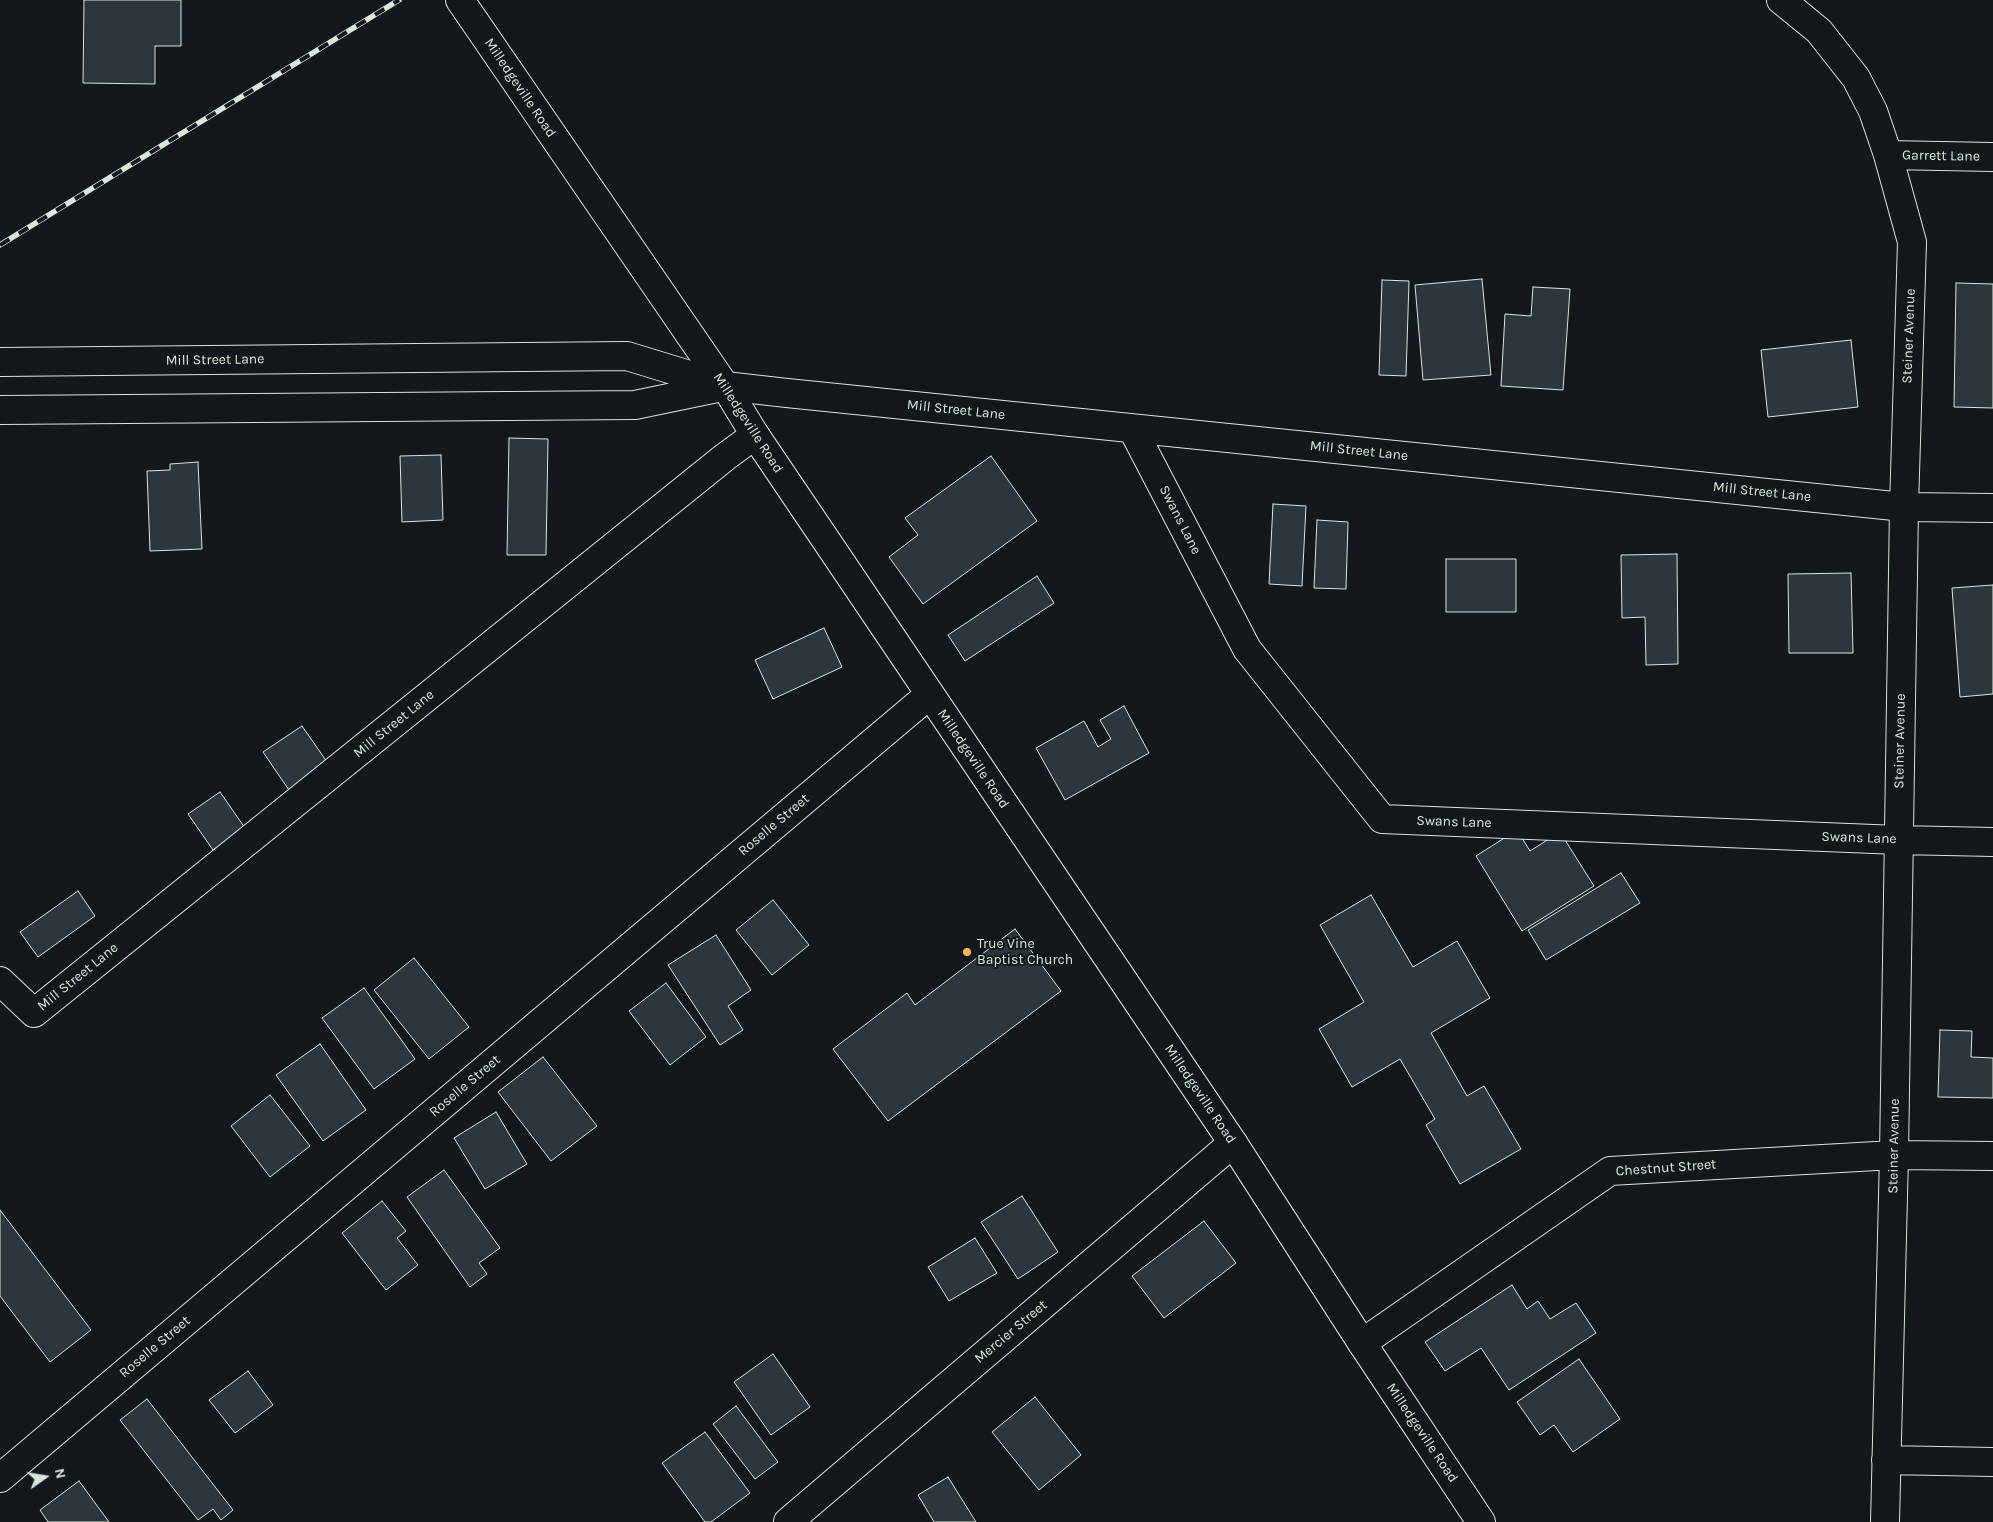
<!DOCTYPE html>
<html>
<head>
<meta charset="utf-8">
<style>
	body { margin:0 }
	#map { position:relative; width:1993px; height:1522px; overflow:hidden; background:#14181c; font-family:Karla,sans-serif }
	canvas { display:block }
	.north { position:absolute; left:20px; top:1452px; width:50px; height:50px; -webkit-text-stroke:4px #14181c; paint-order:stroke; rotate:77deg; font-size:14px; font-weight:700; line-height:20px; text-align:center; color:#d8e6dc }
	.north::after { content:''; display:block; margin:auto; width:18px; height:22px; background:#d8e6dc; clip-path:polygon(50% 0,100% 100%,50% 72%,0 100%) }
</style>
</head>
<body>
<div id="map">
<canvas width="1993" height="1522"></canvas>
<div class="north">N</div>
</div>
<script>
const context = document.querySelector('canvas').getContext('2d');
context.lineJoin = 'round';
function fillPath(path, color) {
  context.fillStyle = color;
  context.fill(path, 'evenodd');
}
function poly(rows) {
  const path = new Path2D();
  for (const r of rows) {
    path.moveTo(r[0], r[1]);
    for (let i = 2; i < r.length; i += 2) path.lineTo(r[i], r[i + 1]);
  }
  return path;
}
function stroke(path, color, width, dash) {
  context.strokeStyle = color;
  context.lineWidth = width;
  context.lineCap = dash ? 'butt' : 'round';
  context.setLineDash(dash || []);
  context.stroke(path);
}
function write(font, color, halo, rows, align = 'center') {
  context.font = font + ' Karla,sans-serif';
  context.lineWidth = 4;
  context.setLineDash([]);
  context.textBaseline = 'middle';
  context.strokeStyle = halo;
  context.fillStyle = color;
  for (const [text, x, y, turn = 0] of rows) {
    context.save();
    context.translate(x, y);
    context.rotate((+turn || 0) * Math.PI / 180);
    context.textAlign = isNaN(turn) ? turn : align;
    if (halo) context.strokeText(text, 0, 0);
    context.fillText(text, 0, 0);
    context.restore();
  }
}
const building = poly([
	[84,0,181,0,181,46,155,46,155,84,83,83,84,0],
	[1482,279,1491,375,1423,380,1415,285,1482,279],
	[1382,280,1409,281,1406,376,1379,375,1382,280],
	[1956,283,1993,284,1993,408,1954,407,1956,283],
	[1533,287,1570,289,1563,390,1501,386,1505,314,1531,316,1533,287],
	[1851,340,1858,407,1768,417,1761,350,1851,340],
	[509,438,548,439,546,555,507,555,509,438],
	[441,455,443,520,402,522,400,456,441,455],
	[991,456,1037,521,923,604,889,557,918,535,905,518,991,456],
	[198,462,202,549,150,551,147,471,170,470,170,464,198,462],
	[1273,504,1306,506,1302,586,1269,584,1273,504],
	[1317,520,1348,522,1346,589,1314,588,1317,520],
	[1677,554,1678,664,1646,665,1645,617,1622,618,1621,555,1677,554],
	[1446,559,1516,559,1516,612,1446,612,1446,559],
	[1851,573,1853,653,1789,653,1788,574,1851,573],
	[1037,576,1054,603,965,661,948,635,1037,576],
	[1993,585,1993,694,1960,697,1952,588,1993,585],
	[824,628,842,667,773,699,755,660,824,628],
	[1124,706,1149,753,1065,800,1036,748,1084,721,1098,747,1111,739,1100,720,1124,706],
	[302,726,332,769,293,796,263,752,302,726],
	[220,792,245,828,213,850,188,814,220,792],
	[1517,830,1530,851,1560,832,1594,886,1522,931,1476,856,1517,830],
	[1621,873,1640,903,1546,960,1528,930,1621,873],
	[78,891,95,916,38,957,20,932,78,891],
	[1371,895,1413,967,1457,941,1490,998,1431,1033,1467,1096,1484,1086,1521,1149,1460,1184,1426,1125,1435,1119,1400,1059,1352,1087,1319,1029,1364,1002,1320,925,1371,895],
	[773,900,809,945,772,975,736,930,773,900],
	[1015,929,1061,991,888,1121,833,1049,907,993,915,1005,1015,929],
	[716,935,751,990,728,1006,743,1030,720,1045,668,965,716,935],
	[414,958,469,1027,429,1059,374,990,414,958],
	[666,983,706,1037,670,1065,629,1011,666,983],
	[364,988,415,1059,374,1089,322,1018,364,988],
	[1940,1030,1972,1031,1971,1057,1993,1058,1993,1098,1938,1097,1940,1030],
	[320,1044,366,1110,323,1141,276,1075,320,1044],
	[543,1057,597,1126,551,1161,498,1092,543,1057],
	[270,1095,310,1146,270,1177,231,1126,270,1095],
	[496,1112,527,1164,485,1189,454,1138,496,1112],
	[444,1170,500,1248,479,1263,487,1274,470,1287,407,1197,444,1170],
	[1022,1196,1058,1252,1018,1279,981,1222,1022,1196],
	[382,1201,406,1231,397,1238,418,1265,386,1290,342,1233,382,1201],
	[0,1210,91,1330,50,1362,0,1296,0,1210],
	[1204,1221,1236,1263,1164,1318,1132,1276,1204,1221],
	[975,1238,997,1273,949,1301,928,1267,975,1238],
	[1512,1285,1527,1309,1538,1301,1550,1319,1576,1303,1596,1333,1509,1390,1481,1348,1445,1371,1425,1342,1512,1285],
	[773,1354,810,1407,771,1435,734,1382,773,1354],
	[1579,1359,1620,1419,1573,1452,1554,1425,1540,1435,1517,1402,1579,1359],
	[248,1371,273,1405,235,1433,209,1400,248,1371],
	[1035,1397,1081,1455,1039,1490,992,1432,1035,1397],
	[147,1399,233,1510,221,1520,213,1509,198,1520,120,1420,147,1399],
	[736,1406,778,1462,755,1479,713,1424,736,1406],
	[705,1432,750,1493,711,1522,705,1522,662,1463,705,1432],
	[948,1477,976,1522,934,1522,918,1495,948,1477],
	[79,1481,109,1522,48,1522,40,1510,79,1481]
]);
const minor = poly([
	[1781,0,1819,31,1856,78,1873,111,1888,155,1912,242,1904,507,1894,1155,1885,1522],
	[1888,155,1993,157],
	[0,362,627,356,725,386,787,393,1904,507,1993,508],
	[0,410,635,405,722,387],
	[1132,428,1247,649,1382,819,1898,840,1993,842],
	[0,981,34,1013,725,457,755,435],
	[1362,1343,1610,1171,1894,1155,1993,1156],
	[1886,1460,1993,1462],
	[0,1478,929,695],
	[788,1522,1233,1143]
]);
const major = poly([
	[460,0,725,386,755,435,1233,1143,1362,1343,1481,1522]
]);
const rail = poly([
	[0,245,399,0]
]);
const markers = [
	[967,952,5,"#ffb74d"]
];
const streetNames = [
	["Milledgeville Road",520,88,56],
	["Garrett Lane",1941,156,1],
	["Steiner Avenue",1909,336,-88],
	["Mill Street Lane",215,360,-1],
	["Mill Street Lane",956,410,6],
	["Milledgeville Road",748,423,57],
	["Mill Street Lane",1359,451,6],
	["Mill Street Lane",1762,492,6],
	["Swans Lane",1180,520,63],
	["Mill Street Lane",394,724,-39],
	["Steiner Avenue",1900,741,-89],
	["Milledgeville Road",973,759,56],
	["Swans Lane",1454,822,2],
	["Roselle Street",774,825,-40],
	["Swans Lane",1859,838,2],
	["Mill Street Lane",78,977,-39],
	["Roselle Street",465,1086,-40],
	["Milledgeville Road",1200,1094,56],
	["Steiner Avenue",1894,1146,-89],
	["Chestnut Street",1666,1168,-4],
	["Mercier Street",1011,1332,-40],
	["Roselle Street",155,1347,-40],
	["Milledgeville Road",1422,1433,56]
];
const poiNames = [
	["True Vine",977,944],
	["Baptist Church",977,960]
];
fillPath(building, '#2c363c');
stroke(building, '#d8e6dc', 1);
stroke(minor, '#d8e6dc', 30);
stroke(major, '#d8e6dc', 30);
stroke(minor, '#14181c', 28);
stroke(major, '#14181c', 28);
stroke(rail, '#d8e6dc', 5.5);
stroke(rail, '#14181c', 4, [11]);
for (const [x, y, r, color] of markers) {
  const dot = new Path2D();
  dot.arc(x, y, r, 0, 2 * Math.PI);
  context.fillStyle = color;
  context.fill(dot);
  stroke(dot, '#14181c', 2);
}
write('14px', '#d8e6dc', '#14181c', streetNames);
write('14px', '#d8e6dc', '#14181c', poiNames, 'left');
</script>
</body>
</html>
